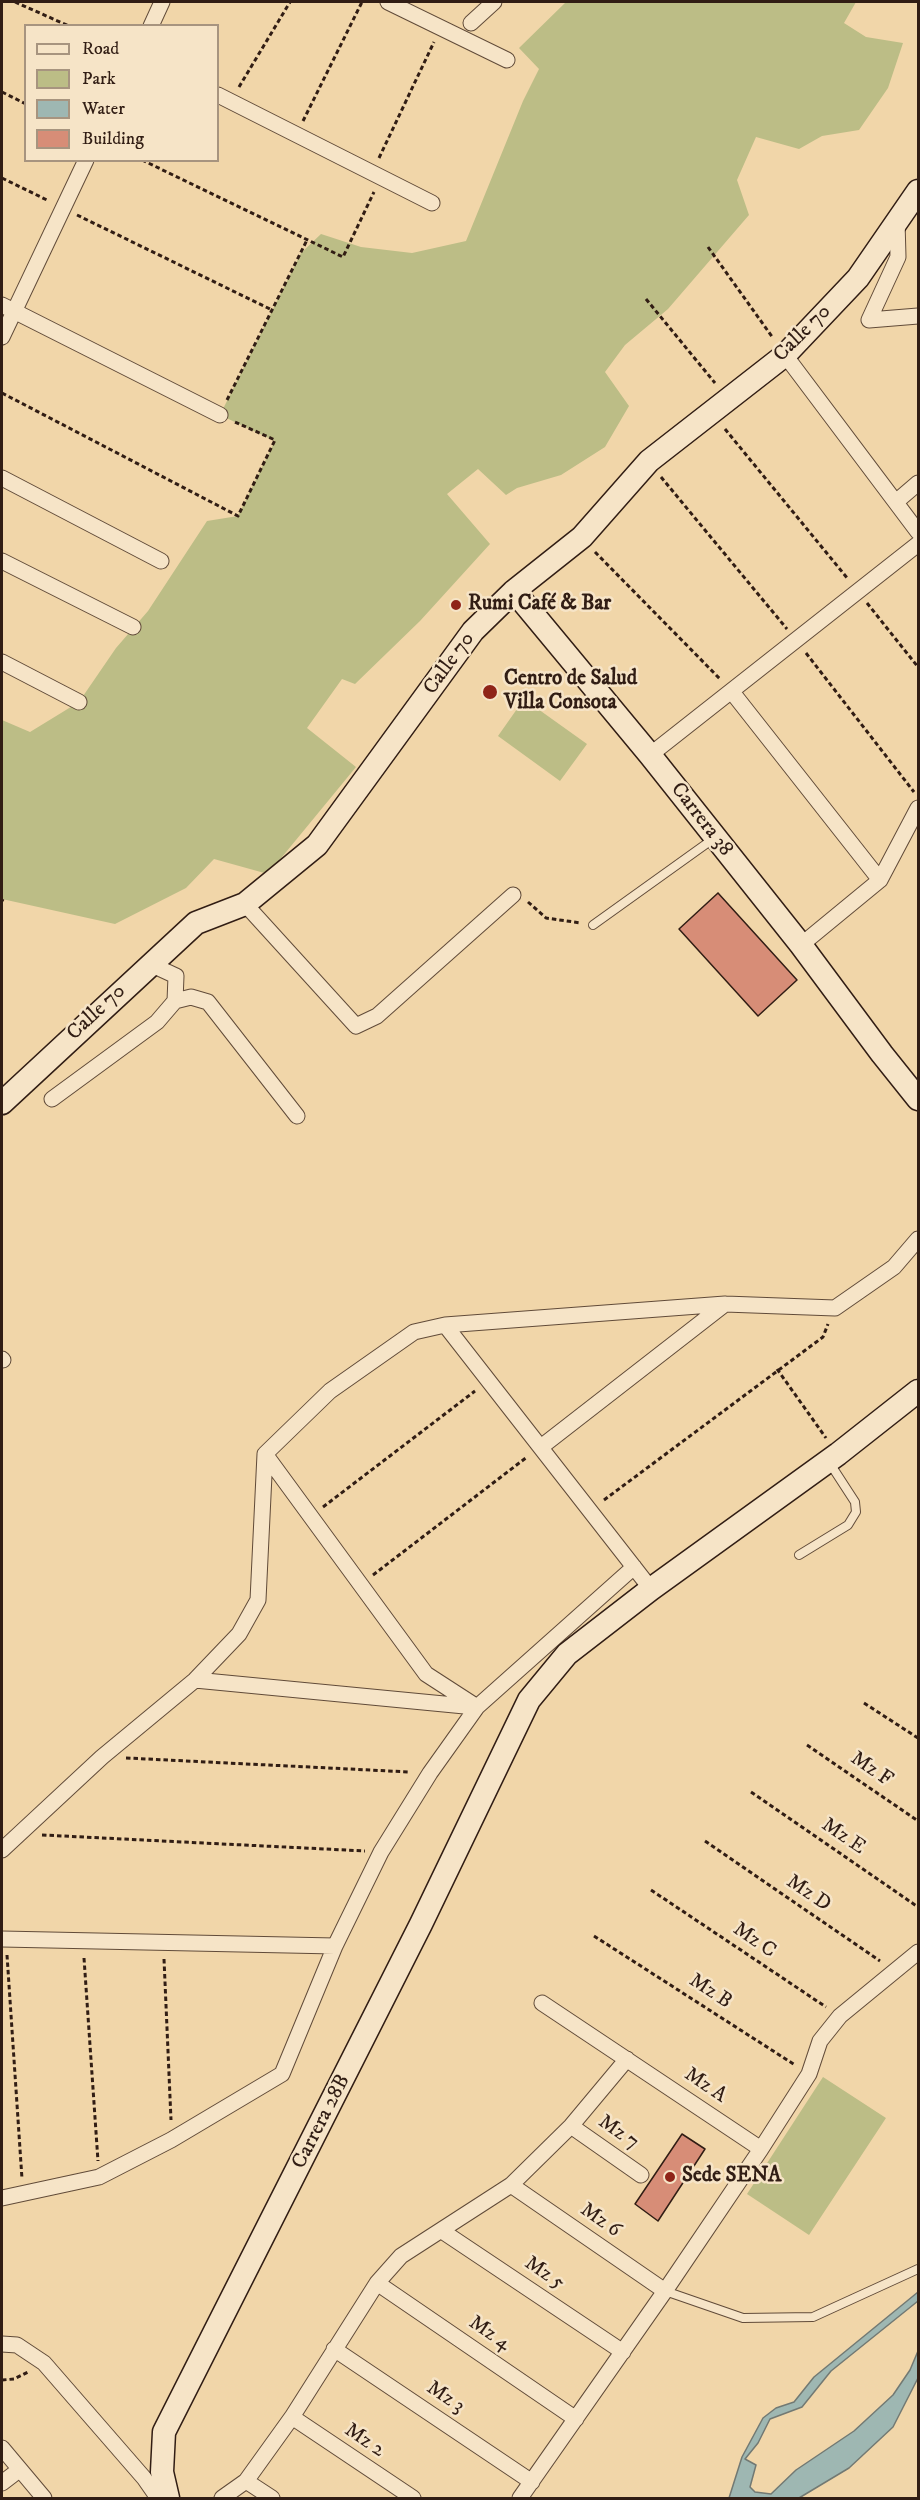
<!DOCTYPE html>
<html>
<head>
<meta charset="utf-8">
<style>
	body { margin:0 }
	#map { position:relative; width:920px; height:2500px; overflow:hidden; background:#f1d6a9; font-family:"IM FELL DW Pica",serif }
	canvas { display:block }
	.frame { position:absolute; inset:0; border:3px solid #311d14; pointer-events:none }
	.legend { position:absolute; left:24px; top:24px; width:195px; height:138px; box-sizing:border-box; background:#f6e4c7; border:2px solid #a7947f; margin:0; padding:8px 10px; list-style:none; font-size:18px; color:#311d14 }
	.legend li { display:flex; align-items:center; gap:12px; height:30px }
	.legend b { width:30px; border:2px solid #a7947f }
</style>
</head>
<body>
<div id="map">
<canvas width="920" height="2500"></canvas>
<div class="frame"></div>
<ul class="legend">
<li><b style="height:8px;background:#f6e4c7"></b>Road</li>
<li><b style="height:16px;background:#bcbd86"></b>Park</li>
<li><b style="height:16px;background:#9eb7b2"></b>Water</li>
<li><b style="height:16px;background:#d78d77"></b>Building</li>
</ul>
</div>
<script>
const context = document.querySelector('canvas').getContext('2d');
context.lineJoin = 'round';
function fillPath(path, color) {
  context.fillStyle = color;
  context.fill(path, 'evenodd');
}
function poly(rows) {
  const path = new Path2D();
  for (const r of rows) {
    path.moveTo(r[0], r[1]);
    for (let i = 2; i < r.length; i += 2) path.lineTo(r[i], r[i + 1]);
  }
  return path;
}
function stroke(path, color, width, dash) {
  context.strokeStyle = color;
  context.lineWidth = width;
  context.lineCap = dash ? 'butt' : 'round';
  context.setLineDash(dash || []);
  context.stroke(path);
}
function write(font, color, halo, rows, align = 'center') {
  context.font = font + ' "IM FELL DW Pica",serif';
  context.lineWidth = 5;
  context.setLineDash([]);
  context.textBaseline = 'middle';
  context.strokeStyle = halo;
  context.fillStyle = color;
  for (const [text, x, y, turn = 0] of rows) {
    context.save();
    context.translate(x, y);
    context.rotate((+turn || 0) * Math.PI / 180);
    context.textAlign = isNaN(turn) ? turn : align;
    if (halo) context.strokeText(text, 0, 0);
    context.fillText(text, 0, 0);
    context.restore();
  }
}
const green = poly([
	[566,2,856,2,844,23,866,37,903,43,888,88,859,130,822,136,799,149,756,137,737,180,749,215,668,309,625,345,605,372,629,406,605,447,561,475,517,488,506,495,478,469,447,494,490,544,420,621,355,684,342,679,307,728,356,767,268,874,214,859,186,888,115,924,2,899,2,720,30,732,79,702,116,648,148,611,207,521,238,516,275,441,220,415,301,253,321,234,361,247,412,253,466,241,523,101,539,69,519,48],
	[524,699,587,744,560,781,498,736],
	[823,2077,886,2118,809,2235,747,2194]
]);
const water = poly([
	[918,2292,918,2301,831,2371,802,2407,770,2419,758,2443,745,2459,756,2465,750,2487,755,2492,771,2494,796,2470,854,2431,893,2395,910,2370,918,2351,918,2378,893,2427,849,2468,799,2498,729,2498,742,2457,763,2418,776,2408,794,2402,814,2377,918,2292]
]);
const building = poly([
	[718,893,797,980,758,1016,679,929,718,893],
	[682,2134,705,2149,658,2221,635,2204,682,2134]
]);
const path = poly([
	[15,2,69,26],
	[239,87,290,2],
	[2,92,26,104],
	[303,121,362,2],
	[379,158,434,42],
	[142,160,343,257,374,192],
	[2,178,49,201],
	[77,215,272,310],
	[708,247,773,338],
	[646,299,715,383],
	[2,393,238,516,275,440,235,422],
	[227,400,307,240],
	[725,429,848,579],
	[661,477,787,629],
	[595,552,721,680],
	[867,603,918,667],
	[806,653,914,792],
	[2,901,3,899],
	[528,902,546,918,581,923],
	[777,1369,826,1438],
	[604,1500,823,1337,828,1324],
	[323,1507,475,1391],
	[373,1575,527,1457],
	[864,1703,918,1738],
	[807,1745,918,1821],
	[126,1758,410,1772],
	[751,1792,918,1907],
	[42,1835,365,1851],
	[705,1841,880,1961],
	[651,1890,826,2007],
	[594,1936,795,2065],
	[7,1955,22,2179],
	[84,1958,98,2161],
	[164,1959,171,2120],
	[2,2380,14,2379,28,2372]
]);
const lane = poly([
	[593,925,713,839],
	[799,1555,848,1525,856,1512,855,1502,829,1462],
	[665,2291,743,2318,813,2317,918,2269]
]);
const street = poly([
	[388,2,507,60],
	[471,23,494,2],
	[151,26,162,2],
	[218,95,432,203],
	[897,221,898,257,869,320,918,316],
	[2,305,220,415],
	[2,337,86,160],
	[785,355,918,532],
	[2,478,161,561],
	[897,501,918,483],
	[2,561,133,627],
	[2,662,79,702],
	[732,692,880,880],
	[650,755,918,544],
	[245,904,356,1026,377,1016,513,895],
	[801,945,880,880,918,808],
	[175,1001,191,997,208,1002,297,1116],
	[52,1099,157,1022,175,1001,176,976,150,964],
	[445,1325,651,1589],
	[2,1359,3,1360],
	[541,1447,725,1304],
	[265,1454,426,1674,477,1707],
	[195,1680,475,1707],
	[2,1850,102,1757,195,1680,239,1634,258,1600,265,1454,330,1391,414,1332,445,1325,725,1304,835,1308,894,1267,918,1239],
	[2,1939,335,1946],
	[542,2003,761,2149],
	[571,2126,641,2175],
	[511,2185,665,2291],
	[2,2198,99,2177,171,2140,282,2074,335,1946,381,1852,430,1773,477,1707,634,1567],
	[442,2231,623,2352],
	[377,2283,576,2419],
	[2,2344,17,2345,44,2363,144,2478,158,2498],
	[334,2349,532,2482],
	[292,2417,413,2498],
	[2,2448,44,2498],
	[246,2481,272,2498],
	[2,2483,19,2470],
	[222,2498,246,2481,292,2417,377,2283,401,2256,511,2185,571,2126,627,2059],
	[520,2498,665,2291,761,2149,809,2074,820,2041,840,2016,918,1952]
]);
const secondary = poly([
	[514,591,650,755,801,945,882,1054,918,1099],
	[2,1103,196,923,245,904,317,845,473,631,514,591,582,537,649,461,785,355,858,278,918,191],
	[168,2498,162,2472,164,2432,421,1924,529,1700,567,1654,651,1589,838,1454,918,1391]
]);
const markers = [
	[456,605,6,"#8f2418"],
	[490,692,8,"#8f2418"],
	[670,2177,6,"#8f2418"]
];
const streetNames = [
	["Calle 70",803,334,-45],
	["Calle 70",450,664,-54],
	["Carrera 38",701,820,52],
	["Calle 70",97,1013,-43],
	["Mz F",871,1770,34],
	["Mz E",843,1837,34],
	["Mz D",808,1894,34],
	["Mz C",754,1941,34],
	["Mz B",710,1992,33],
	["Mz A",705,2086,34],
	["Carrera 28B",322,2122,-63],
	["Mz 7",618,2133,35],
	["Mz 6",600,2221,35],
	["Mz 5",544,2274,34],
	["Mz 4",489,2334,34],
	["Mz 3",445,2398,34],
	["Mz 2",364,2441,34]
];
const poiNames = [
	["Rumi Café & Bar",468,605],
	["Centro de Salud",504,680],
	["Villa Consota",504,704],
	["Sede SENA",682,2177]
];
fillPath(green, '#bcbd86');
fillPath(water, '#9eb7b2');
stroke(water, '#727973', 1.5);
fillPath(building, '#d78d77');
stroke(building, '#311d14', 1.5);
stroke(lane, '#614b39', 10);
stroke(street, '#614b39', 17);
stroke(secondary, '#311d14', 25);
stroke(path, '#311d14', 3, [4.5, 3]);
stroke(lane, '#f6e4c7', 8);
stroke(street, '#f6e4c7', 15);
stroke(secondary, '#f6e4c7', 22);
for (const [x, y, r, color] of markers) {
  const dot = new Path2D();
  dot.arc(x, y, r, 0, 2 * Math.PI);
  context.fillStyle = color;
  context.fill(dot);
  stroke(dot, '#f6e4c7', 2);
}
write('21px', '#311d14', '#f6e4c7', streetNames);
write('bold 21px', '#311d14', '#f6e4c7', poiNames, 'left');
</script>
</body>
</html>
